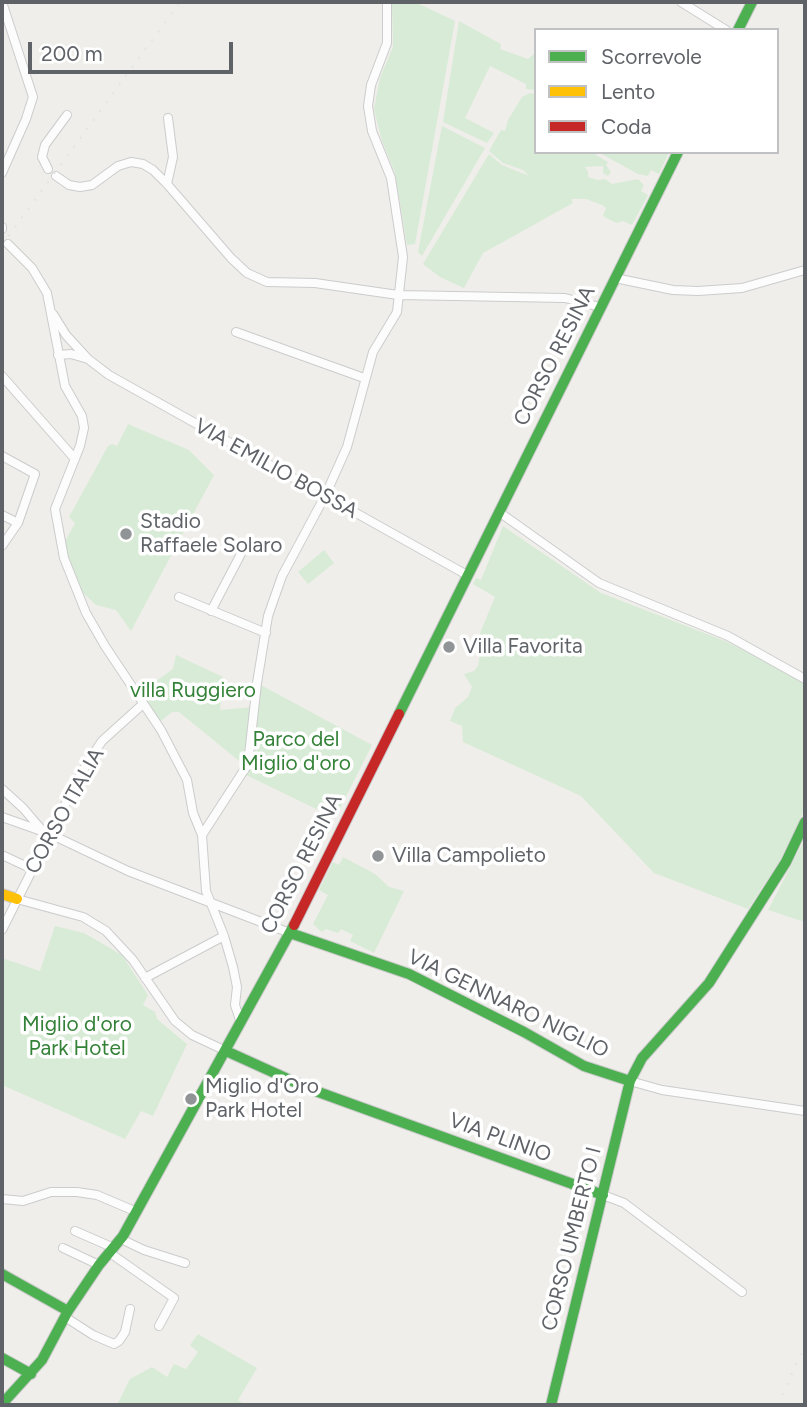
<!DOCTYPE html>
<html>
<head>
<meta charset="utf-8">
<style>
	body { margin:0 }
	#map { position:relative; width:807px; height:1407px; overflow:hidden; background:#efeeea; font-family:Figtree,sans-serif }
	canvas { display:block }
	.frame { position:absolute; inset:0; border:4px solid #5f6368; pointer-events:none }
	.legend { position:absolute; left:534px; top:28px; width:245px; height:126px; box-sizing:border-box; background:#fff; border:2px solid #bfc1c3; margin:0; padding:9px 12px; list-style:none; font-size:21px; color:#5f6368 }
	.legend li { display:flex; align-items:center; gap:14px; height:35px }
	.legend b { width:35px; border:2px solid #bfc1c3 }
	.scale { position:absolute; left:28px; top:42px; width:205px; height:32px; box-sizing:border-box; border:4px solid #5f6368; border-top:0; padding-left:9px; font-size:21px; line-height:24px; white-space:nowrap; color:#5f6368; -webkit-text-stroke:5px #fff; paint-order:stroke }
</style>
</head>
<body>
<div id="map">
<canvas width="807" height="1407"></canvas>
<div class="frame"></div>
<ul class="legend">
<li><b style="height:9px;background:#4caf50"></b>Scorrevole</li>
<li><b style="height:9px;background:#ffc107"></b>Lento</li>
<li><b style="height:9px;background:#c62828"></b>Coda</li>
</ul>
<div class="scale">200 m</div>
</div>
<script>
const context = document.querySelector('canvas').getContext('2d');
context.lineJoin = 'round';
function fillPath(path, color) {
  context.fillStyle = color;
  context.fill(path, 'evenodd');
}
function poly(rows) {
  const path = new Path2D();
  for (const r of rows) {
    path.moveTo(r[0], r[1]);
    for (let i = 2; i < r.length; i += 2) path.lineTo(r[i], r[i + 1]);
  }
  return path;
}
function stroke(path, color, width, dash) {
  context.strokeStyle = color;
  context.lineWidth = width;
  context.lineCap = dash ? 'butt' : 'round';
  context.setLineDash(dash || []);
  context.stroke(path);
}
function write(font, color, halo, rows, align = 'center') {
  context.font = font + ' Figtree,sans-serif';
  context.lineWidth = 7;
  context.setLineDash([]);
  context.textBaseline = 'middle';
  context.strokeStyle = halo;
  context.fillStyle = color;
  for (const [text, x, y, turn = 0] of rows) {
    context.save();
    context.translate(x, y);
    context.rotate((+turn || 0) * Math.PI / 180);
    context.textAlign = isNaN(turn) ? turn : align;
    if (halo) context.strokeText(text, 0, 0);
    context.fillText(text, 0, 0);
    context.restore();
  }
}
const green = poly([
	[392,2,415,2,455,21,415,244,407,245,395,173,382,141,374,109,380,78,393,47],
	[459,21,501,44,500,49,528,59,536,52,536,90,526,89,526,84,490,66,465,118,494,133,487,143,443,122],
	[530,93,536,94,536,152,591,152,608,162,606,165,611,172,608,176,603,173,603,166,585,167,588,172,588,177,598,180,605,179,612,184,638,179,644,185,641,191,648,195,632,225,623,221,617,223,608,219,603,216,606,208,602,205,586,199,571,199,573,203,483,253,464,288,440,277,423,264,489,154,502,165,529,176,523,170,503,163,489,151,501,130,505,131,508,120,522,97],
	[442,126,485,148,422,256,418,252],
	[598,152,669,152,659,174,651,170,648,176,638,174],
	[128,424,189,450,214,475,131,631,116,610,96,605,80,590,63,545,75,523,69,517,108,446,112,444,117,446],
	[503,526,601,593,725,641,805,681,805,809,780,860,748,909,654,873,581,796,463,742,462,726,450,721,455,708,468,697,472,687,464,674,474,671,478,666,480,654,473,650,495,597,473,584,476,578,481,580],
	[324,550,334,563,308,584,298,572],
	[176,655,223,677,220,710,253,707,244,765,179,712,172,712,157,724,138,694,173,669],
	[259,684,372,745,335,818,246,775,252,751],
	[805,839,805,922,768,910],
	[343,857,375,874,389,887,404,891,374,953,350,941,353,935,341,929,338,933,326,929,322,932,313,924,328,895,319,890,333,862,339,865],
	[55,926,84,933,122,955,148,995,143,1005,155,1012,157,1019,187,1044,153,1116,141,1111,125,1139,2,1085,2,958,40,971],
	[198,1334,257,1368,238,1400,245,1405,117,1405,130,1379,152,1367,167,1377,174,1364,186,1369,198,1352,190,1345]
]);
const street = poly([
	[681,2,726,30],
	[48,169,42,157,45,145,67,115],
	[2,173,26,119,33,97,2,2],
	[56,176,69,185,80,187,92,185,118,166,131,162,143,164,153,170,167,184,231,258,247,273,267,282,315,283,398,295,565,298,600,307],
	[167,184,173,157,168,118],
	[2,227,2,229],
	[8,244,32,268,47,293,65,386,82,416,84,428,80,446,55,509,64,558,86,613,105,646,161,730,187,780,193,813,202,835],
	[615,278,673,290,698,291,742,288,805,270],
	[53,314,66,335,88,359,109,375,467,575],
	[236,332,364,378],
	[58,355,71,354,88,359],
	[2,376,75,459],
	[2,456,35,474,18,523,2,546],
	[499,512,599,583,728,636,805,679],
	[2,515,18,523],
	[179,597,266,633],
	[211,611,243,550],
	[2,789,23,808,41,829],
	[2,817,50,834,128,871,290,933],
	[2,855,32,869],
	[17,899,83,917,106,931,133,960,175,1021,192,1035,226,1051],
	[2,930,81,773,102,741,143,704],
	[145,978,224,936],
	[241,1023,235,1005,237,987,233,967,224,936,206,891,202,835,248,764,257,683,268,616,282,576,325,496,347,447,373,352,397,312,403,257,391,178,372,131,368,106,371,85,387,43,387,2],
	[630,1081,662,1090,805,1111],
	[603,1195,624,1203,742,1292],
	[2,1199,23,1201,51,1192,77,1192,97,1195,137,1212],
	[75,1231,114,1248],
	[121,1239,144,1250,185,1263],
	[63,1248,99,1265],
	[110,1253,174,1298,159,1326],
	[65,1317,93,1335,114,1344,119,1341,125,1332,130,1309]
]);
const fast = poly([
	[738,30,752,2],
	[399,714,678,152],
	[290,933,409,974,524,1032,584,1066,630,1081,551,1405],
	[226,1051,310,1089,603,1195],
	[630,1081,642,1058,709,983,786,862,805,822],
	[2,1274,68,1311],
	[2,1358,31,1374],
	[2,1404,42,1360,68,1311,99,1265,123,1236,294,925]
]);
const slow = poly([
	[2,894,17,899]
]);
const jam = poly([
	[294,925,399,714]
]);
const rail = poly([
	[2,245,180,2],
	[778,1405,805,1344]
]);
const markers = [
	[126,534,7,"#919496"],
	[449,647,7,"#919496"],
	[378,856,7,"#919496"],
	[191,1099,7,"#919496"]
];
const streetNames = [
	["CORSO RESINA",555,356,-63],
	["VIA EMILIO BOSSA",276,469,29],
	["CORSO ITALIA",65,811,-61],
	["CORSO RESINA",302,864,-63],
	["VIA GENNARO NIGLIO",508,1004,26],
	["VIA PLINIO",500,1138,20],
	["CORSO UMBERTO I",572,1239,-76]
];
const poiNames = [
	["Stadio",140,522],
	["Raffaele Solaro",140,546],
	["Villa Favorita",463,647],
	["Villa Campolieto",392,856],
	["Miglio d'Oro",205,1087],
	["Park Hotel",205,1111]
];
const parkNames = [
	["villa Ruggiero",193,691],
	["Parco del",296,740],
	["Miglio d'oro",296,764],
	["Miglio d'oro",77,1025],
	["Park Hotel",77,1049]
];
fillPath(green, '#d8ebd6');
stroke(street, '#cbcccc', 10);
stroke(fast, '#cacacb', 12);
stroke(slow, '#cacacb', 12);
stroke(jam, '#cacacb', 12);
stroke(street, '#fdfcfc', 8);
stroke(fast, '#4caf50', 10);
stroke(slow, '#ffc107', 10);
stroke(jam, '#c62828', 10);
stroke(rail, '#e4e4e4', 2, [2, 9]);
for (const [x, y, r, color] of markers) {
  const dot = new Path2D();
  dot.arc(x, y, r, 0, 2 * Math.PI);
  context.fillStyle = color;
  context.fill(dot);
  stroke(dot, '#fff', 2.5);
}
write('21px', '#5f6368', '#fff', streetNames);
write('21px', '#5f6368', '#fff', poiNames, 'left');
write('21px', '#348238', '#fff', parkNames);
</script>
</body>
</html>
